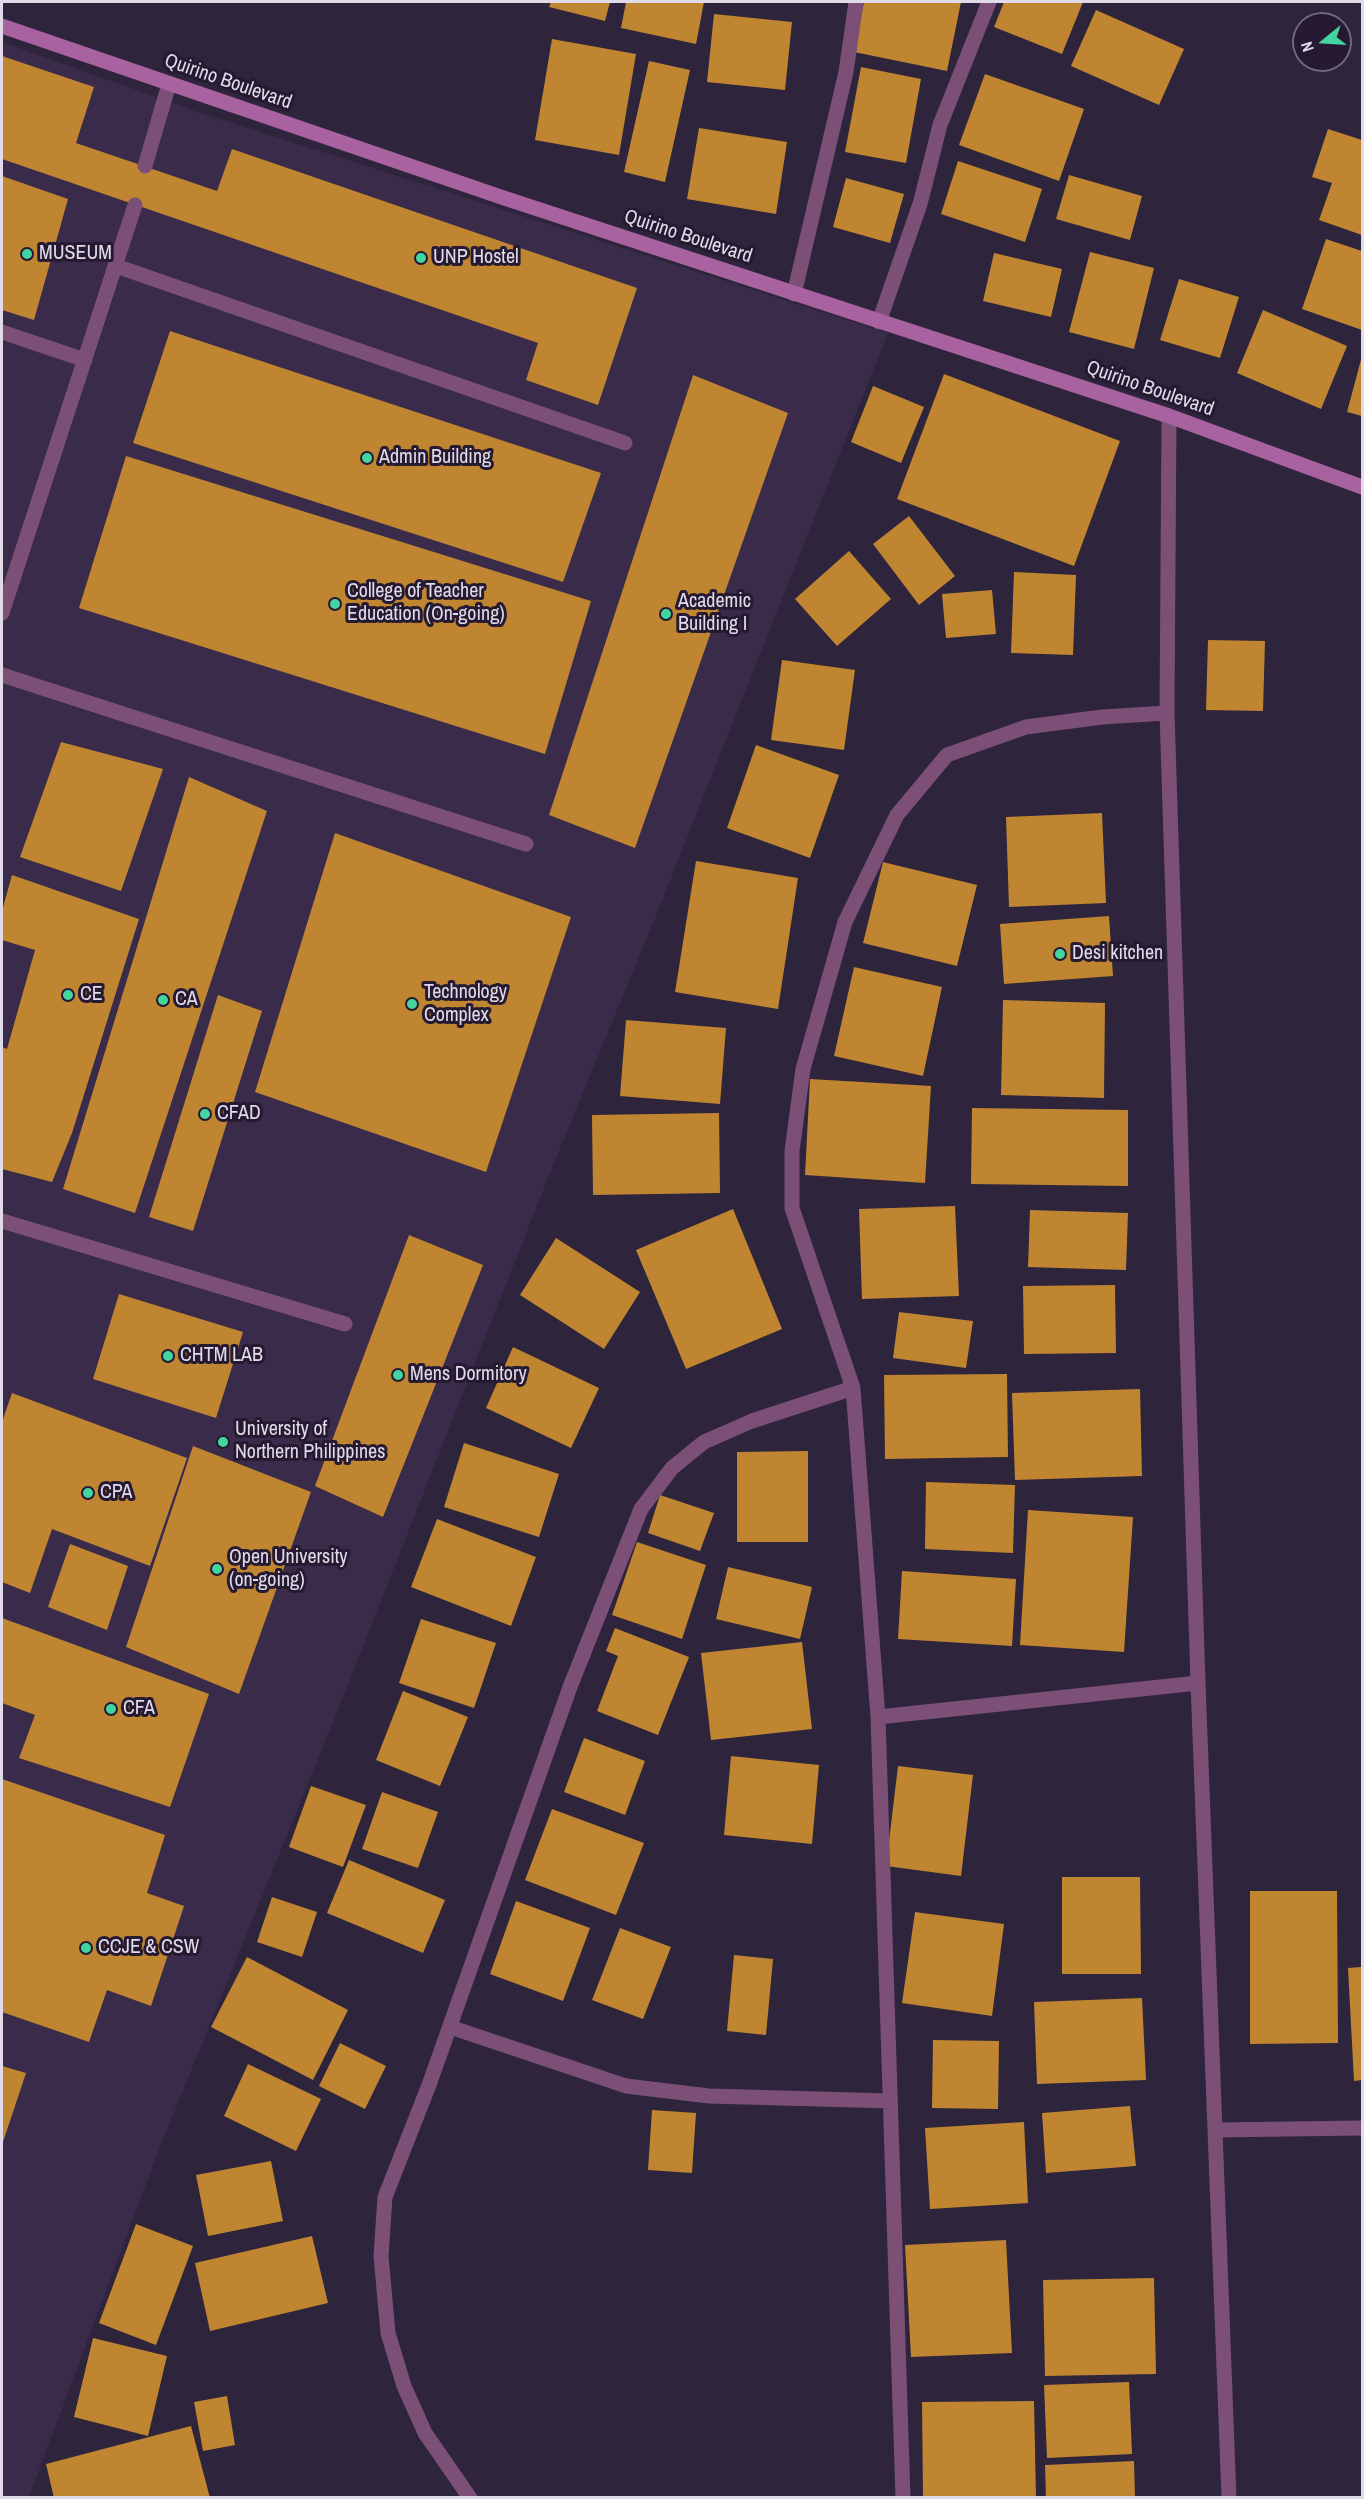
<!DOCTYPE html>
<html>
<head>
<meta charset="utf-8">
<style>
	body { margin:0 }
	#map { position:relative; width:1364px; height:2499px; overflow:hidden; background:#2e243c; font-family:"Archivo Narrow",sans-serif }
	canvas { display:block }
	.frame { position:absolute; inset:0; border:3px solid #e0dae9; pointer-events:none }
	.north { position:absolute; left:1292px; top:12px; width:60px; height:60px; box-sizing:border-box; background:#251a31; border:2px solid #70677b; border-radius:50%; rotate:252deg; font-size:16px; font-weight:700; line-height:24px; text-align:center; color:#e0dae9 }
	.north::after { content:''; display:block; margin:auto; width:21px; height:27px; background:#44d49f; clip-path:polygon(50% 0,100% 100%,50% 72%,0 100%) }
</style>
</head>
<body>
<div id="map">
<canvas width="1364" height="2499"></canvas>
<div class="frame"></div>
<div class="north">N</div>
</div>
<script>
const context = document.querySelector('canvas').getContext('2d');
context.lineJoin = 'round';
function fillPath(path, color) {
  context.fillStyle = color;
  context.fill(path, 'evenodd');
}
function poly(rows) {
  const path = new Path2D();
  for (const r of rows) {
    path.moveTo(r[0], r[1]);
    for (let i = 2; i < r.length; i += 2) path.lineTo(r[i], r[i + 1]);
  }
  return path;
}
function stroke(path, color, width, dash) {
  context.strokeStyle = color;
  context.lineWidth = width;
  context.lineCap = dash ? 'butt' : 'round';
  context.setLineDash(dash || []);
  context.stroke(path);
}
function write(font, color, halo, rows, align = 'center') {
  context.font = font + ' "Archivo Narrow",sans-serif';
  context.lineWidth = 6;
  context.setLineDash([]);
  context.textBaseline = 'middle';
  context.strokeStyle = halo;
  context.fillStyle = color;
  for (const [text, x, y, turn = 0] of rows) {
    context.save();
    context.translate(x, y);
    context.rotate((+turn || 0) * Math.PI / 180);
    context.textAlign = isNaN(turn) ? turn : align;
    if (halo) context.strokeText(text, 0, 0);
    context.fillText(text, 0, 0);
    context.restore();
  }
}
const built = poly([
	[2,42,201,113,888,333,658,911,550,1173,338,1710,160,2147,29,2497,2,2498]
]);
const building = poly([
	[551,2,610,2,605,21,549,7],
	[626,2,704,2,696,44,621,28],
	[864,2,961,2,947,71,854,52],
	[1004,2,1083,2,1062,54,994,27],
	[1096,10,1184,49,1159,105,1071,66],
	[714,14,792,22,785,90,707,82],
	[552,39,636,54,619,155,535,140],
	[2,56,94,87,76,143,217,191,232,149,637,288,598,405,526,380,538,343,2,159],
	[649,61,690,70,665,182,624,172],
	[861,67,921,79,906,163,845,152],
	[985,74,1084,109,1059,181,959,145],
	[699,128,787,142,776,214,687,199],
	[1328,129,1362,140,1362,235,1319,220,1332,183,1312,177],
	[958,161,1042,189,1025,242,941,214],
	[1069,175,1142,196,1130,240,1056,219],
	[2,176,68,199,34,320,2,310],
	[846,178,904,194,890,243,833,227],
	[1326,239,1362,251,1362,330,1302,309],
	[1090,252,1154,268,1134,349,1069,332],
	[994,253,1062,269,1051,317,983,301],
	[1179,279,1239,297,1220,358,1160,340],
	[1263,310,1347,346,1321,409,1237,373],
	[170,331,601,473,563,582,133,443],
	[1362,356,1362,416,1347,412],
	[944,374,1120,441,1074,566,897,499],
	[693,375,788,413,635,848,549,815],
	[873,386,924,407,901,463,851,442],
	[126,456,591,601,545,754,79,608],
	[909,516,955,576,919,605,873,544],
	[849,551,891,599,837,646,795,599],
	[1014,572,1076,575,1073,655,1011,653],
	[992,590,996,634,946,638,942,594],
	[1208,640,1265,641,1263,711,1206,710],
	[782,660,855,670,844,750,771,740],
	[61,742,163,769,121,891,20,857],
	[756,745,839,775,810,858,727,828],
	[189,777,267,811,135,1213,63,1189],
	[1102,813,1106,903,1009,907,1006,817],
	[335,833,571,917,486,1172,255,1092],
	[696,861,798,878,778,1009,675,992],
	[883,862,977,885,957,966,863,943],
	[12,875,139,919,72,1133,52,1182,2,1169,2,1047,7,1049,35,950,2,940,2,911],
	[1109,916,1113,976,1004,984,1000,924],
	[854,967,942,987,923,1076,834,1056],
	[218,995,262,1011,193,1231,149,1217],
	[1003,1000,1105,1003,1104,1098,1001,1095],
	[626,1020,726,1028,720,1104,620,1096],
	[810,1079,931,1086,925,1183,805,1175],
	[972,1108,1128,1110,1128,1186,971,1184],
	[719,1113,720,1193,593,1195,592,1115],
	[955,1206,959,1296,862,1299,859,1209],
	[733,1209,782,1329,686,1369,636,1250],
	[1030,1210,1128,1213,1126,1270,1028,1267],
	[409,1235,483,1265,383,1517,315,1486],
	[556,1238,640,1292,604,1349,520,1295],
	[1115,1285,1116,1353,1024,1354,1023,1286],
	[119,1294,243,1332,216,1418,93,1379],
	[899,1312,973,1321,966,1368,893,1358],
	[513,1347,599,1388,571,1448,486,1408],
	[1007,1374,1008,1457,885,1459,884,1375],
	[1140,1389,1142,1476,1015,1480,1012,1393],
	[12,1393,187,1458,150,1566,52,1529,30,1593,2,1582,2,1422],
	[464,1443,559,1474,539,1537,444,1507],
	[193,1446,311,1492,239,1694,126,1647],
	[808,1451,808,1542,737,1542,737,1452],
	[926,1482,1015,1485,1013,1553,925,1549],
	[660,1495,714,1513,700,1551,648,1533],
	[1028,1510,1133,1517,1124,1652,1020,1645],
	[437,1519,536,1557,511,1626,411,1587],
	[637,1542,706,1565,682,1639,612,1615],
	[70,1544,128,1566,107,1630,48,1607],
	[728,1567,812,1587,800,1639,716,1619],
	[902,1571,1016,1579,1012,1646,898,1639],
	[2,1618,209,1694,170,1807,19,1758,35,1715,2,1703],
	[421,1619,496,1643,474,1708,399,1683],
	[615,1628,689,1657,658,1735,597,1711,618,1656,606,1651],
	[802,1642,812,1729,711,1740,701,1653],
	[403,1691,468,1717,440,1786,376,1760],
	[584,1738,645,1761,625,1815,564,1792],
	[731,1756,819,1765,812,1844,724,1835],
	[898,1766,973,1775,961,1876,886,1866],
	[2,1779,165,1835,147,1893,184,1906,151,2006,107,1990,89,2042,2,2012],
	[311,1786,366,1805,343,1867,289,1847],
	[382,1792,438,1812,418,1868,362,1849],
	[552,1809,644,1843,616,1915,525,1880],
	[349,1860,445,1900,423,1953,327,1913],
	[1062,1877,1140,1877,1141,1974,1062,1974],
	[1250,1891,1337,1891,1338,2043,1250,2044],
	[272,1897,317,1912,302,1957,257,1942],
	[516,1901,590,1928,563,2001,490,1974],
	[915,1912,1004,1924,992,2016,902,2003],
	[620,1928,671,1947,643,2019,592,2000],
	[734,1955,773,1959,766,2035,727,2031],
	[247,1957,348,2010,313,2080,211,2027],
	[1362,1967,1362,2080,1354,2081,1348,1968],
	[1142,1998,1146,2080,1037,2084,1034,2002],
	[933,2040,999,2041,998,2109,932,2108],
	[340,2043,386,2066,365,2109,319,2086],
	[248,2064,321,2099,296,2151,224,2116],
	[2,2066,26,2073,2,2145],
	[1130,2106,1136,2166,1046,2173,1042,2113],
	[652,2110,696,2113,692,2173,648,2170],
	[1024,2122,1028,2203,930,2209,925,2128],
	[271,2161,283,2221,208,2236,196,2175],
	[136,2224,193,2246,156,2345,99,2323],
	[312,2236,328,2303,210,2331,195,2263],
	[1006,2240,1012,2353,911,2357,905,2245],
	[1154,2278,1156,2374,1045,2376,1043,2280],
	[93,2338,167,2356,148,2436,74,2417],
	[1129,2382,1132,2454,1047,2458,1044,2385],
	[227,2396,235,2445,203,2451,194,2402],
	[1034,2401,1036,2498,923,2498,922,2402],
	[191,2426,210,2498,54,2498,46,2464],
	[1134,2461,1135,2498,1046,2498,1045,2465]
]);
const service = poly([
	[145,166,169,84],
	[116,266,625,443],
	[2,332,85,360],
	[2,613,135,205],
	[2,675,526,844],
	[2,1221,345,1324]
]);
const minor = poly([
	[794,294,846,72,856,2],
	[879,322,920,204,940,125,989,2],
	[1169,416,1167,713,1198,1683,1229,2498],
	[878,1717,1198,1683],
	[450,2027,626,2086,709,2096,890,2101],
	[1215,2130,1362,2128],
	[470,2498,425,2433,404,2386,388,2333,381,2256,385,2197,429,2085,570,1687,641,1509,672,1468,704,1442,752,1421,853,1388],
	[903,2498,878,1717,853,1388,792,1208,792,1151,803,1069,845,922,897,815,947,755,1026,727,1102,717,1167,713]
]);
const secondary = poly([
	[2,26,504,198,1169,416,1362,487]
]);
const markers = [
	[27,254,6,"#44d49f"],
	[421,258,6,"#44d49f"],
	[367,458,6,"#44d49f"],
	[335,604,6,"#44d49f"],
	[666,614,6,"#44d49f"],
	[1060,954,6,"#44d49f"],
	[68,995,6,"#44d49f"],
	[163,1000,6,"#44d49f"],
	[412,1004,6,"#44d49f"],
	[205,1114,6,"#44d49f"],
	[168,1356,6,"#44d49f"],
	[398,1375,6,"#44d49f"],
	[223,1442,6,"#44d49f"],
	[88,1493,6,"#44d49f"],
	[217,1569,6,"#44d49f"],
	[111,1709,6,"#44d49f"],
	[86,1948,6,"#44d49f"]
];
const streetNames = [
	["Quirino Boulevard",228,82,19],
	["Quirino Boulevard",688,237,18],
	["Quirino Boulevard",1150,389,19]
];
const poiNames = [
	["MUSEUM",39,254],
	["UNP Hostel",433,258],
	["Admin Building",379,458],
	["College of Teacher",347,592],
	["Education (On-going)",347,615],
	["Academic",678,602],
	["Building I",678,625],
	["Desi kitchen",1072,954],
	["Technology",424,993],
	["Complex",424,1016],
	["CE",80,995],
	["CA",175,1000],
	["CFAD",217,1114],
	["CHTM LAB",180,1356],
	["Mens Dormitory",410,1375],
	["University of",235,1430],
	["Northern Philippines",235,1453],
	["CPA",100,1493],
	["Open University",229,1558],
	["(on-going)",229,1581],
	["CFA",123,1709],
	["CCJE & CSW",98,1948]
];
fillPath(built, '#392b49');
fillPath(building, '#bf8531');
stroke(service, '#7b4f76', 15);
stroke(minor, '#7b4f76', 15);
stroke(secondary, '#a962a0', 15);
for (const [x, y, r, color] of markers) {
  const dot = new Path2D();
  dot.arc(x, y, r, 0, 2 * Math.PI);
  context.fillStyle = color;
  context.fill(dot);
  stroke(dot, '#251a31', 2);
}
write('20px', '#e0dae9', '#251a31', streetNames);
write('20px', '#e0dae9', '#251a31', poiNames, 'left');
</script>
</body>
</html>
